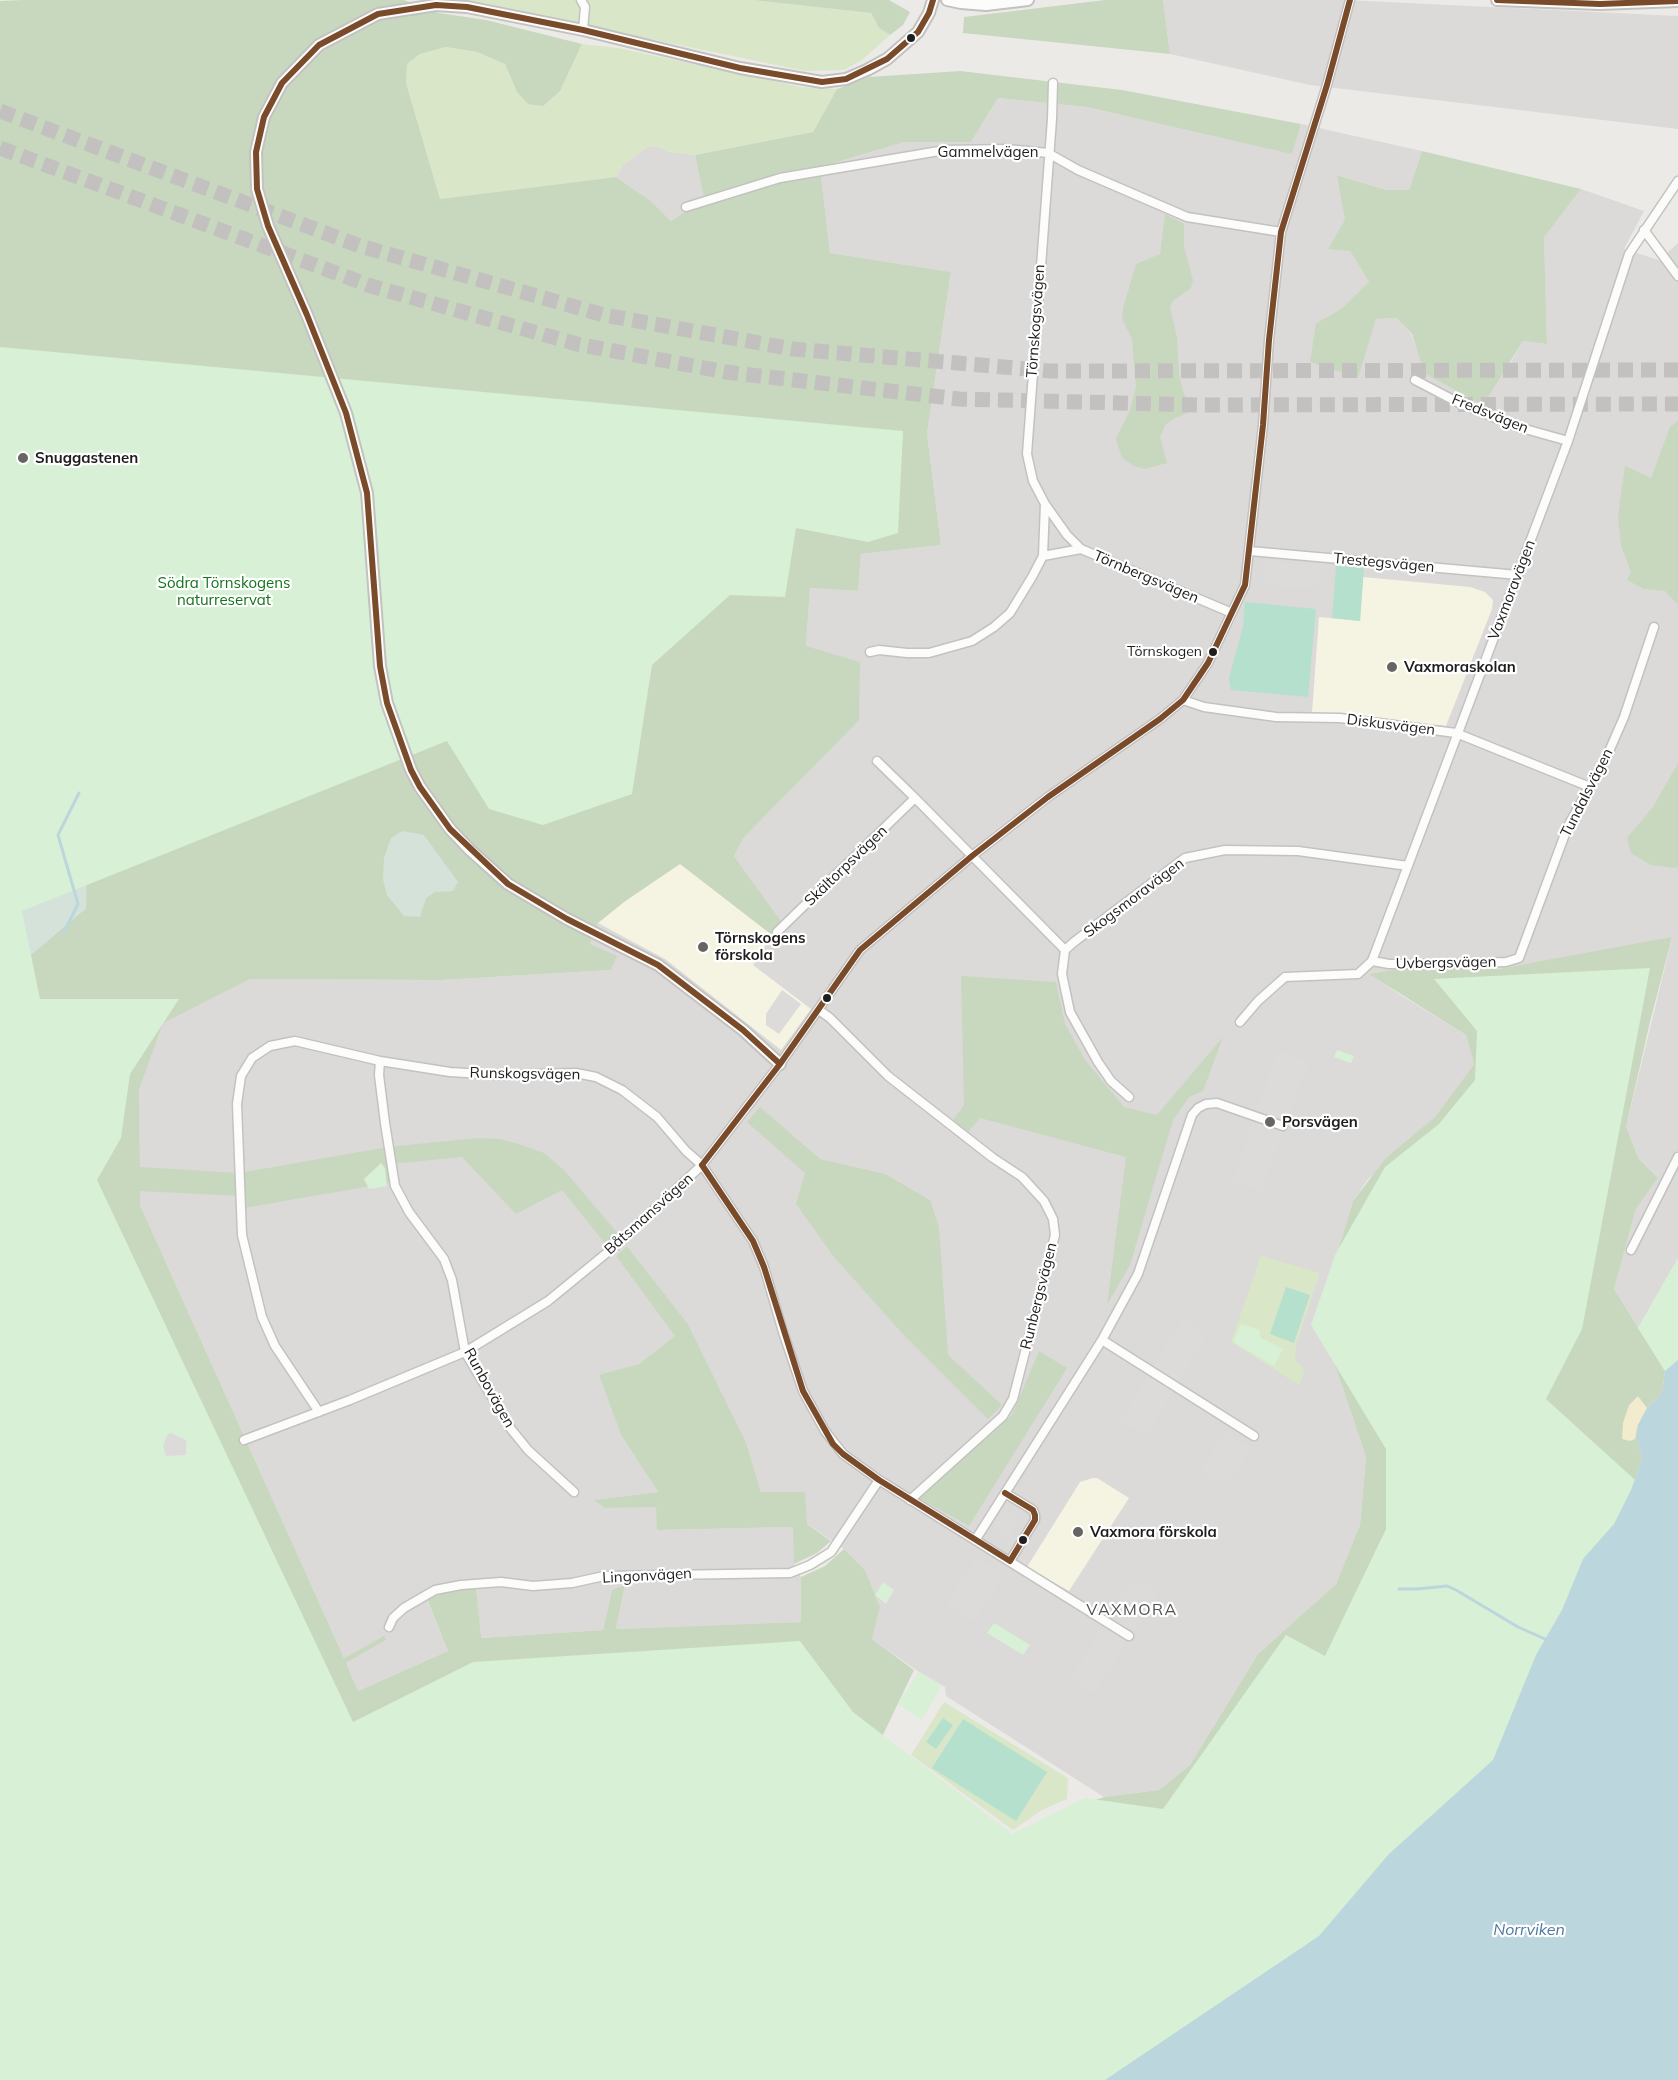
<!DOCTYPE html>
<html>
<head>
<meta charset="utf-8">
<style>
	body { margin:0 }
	canvas { display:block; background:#eceae7 }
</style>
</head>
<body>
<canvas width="1678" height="2080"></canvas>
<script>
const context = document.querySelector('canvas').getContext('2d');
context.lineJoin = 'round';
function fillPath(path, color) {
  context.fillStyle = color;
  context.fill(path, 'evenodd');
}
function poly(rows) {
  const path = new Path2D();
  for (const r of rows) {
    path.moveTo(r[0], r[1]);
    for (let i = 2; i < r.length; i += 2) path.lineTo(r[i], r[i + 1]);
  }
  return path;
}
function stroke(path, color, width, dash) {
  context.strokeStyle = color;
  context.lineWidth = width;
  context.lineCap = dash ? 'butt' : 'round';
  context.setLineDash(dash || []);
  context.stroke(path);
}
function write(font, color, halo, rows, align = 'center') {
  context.font = font + ' Mulish,sans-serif';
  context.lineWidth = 4.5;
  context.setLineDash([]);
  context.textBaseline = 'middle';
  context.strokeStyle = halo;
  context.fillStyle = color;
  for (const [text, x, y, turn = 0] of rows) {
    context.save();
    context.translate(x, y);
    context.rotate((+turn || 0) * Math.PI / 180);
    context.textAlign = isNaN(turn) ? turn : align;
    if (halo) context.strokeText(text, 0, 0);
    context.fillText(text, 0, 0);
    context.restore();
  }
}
const residential = poly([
	[1163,0,1345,0,1678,16,1678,129,1310,85,1170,54],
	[998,98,1087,107,1292,153,1301,124,1422,151,1409,190,1386,190,1338,175,1350,251,1369,282,1341,309,1316,323,1369,339,1376,319,1398,318,1411,334,1425,373,1508,367,1523,341,1547,344,1544,236,1581,189,1644,211,1624,249,1659,260,1678,243,1678,1258,1638,1328,1614,1289,1636,1209,1658,1178,1639,1159,1626,1127,1672,938,1498,969,1399,969,1370,974,1399,994,1466,1035,1474,1064,1435,1117,1368,1179,1353,1201,1331,1274,1330,1350,1366,1457,1360,1525,1336,1584,1258,1654,1190,1765,1159,1790,1104,1797,946,1696,945,1687,919,1672,872,1639,880,1607,865,1570,844,1549,761,1492,746,1442,688,1324,627,1246,616,1256,676,1336,639,1364,600,1376,621,1435,658,1492,595,1500,605,1508,657,1506,658,1530,794,1527,794,1564,801,1577,801,1622,616,1629,625,1585,612,1590,603,1630,480,1638,476,1587,427,1600,448,1651,358,1691,346,1663,385,1640,383,1637,344,1658,140,1205,139,1090,163,1022,249,979,441,980,611,970,589,944,598,923,680,863,772,934,781,921,734,856,743,838,806,646,810,588,858,591,861,554,941,545,927,433,951,272,830,253,820,167,905,142,971,142],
	[649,146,659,147,669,152,695,155,704,199,671,221,651,201,616,177,623,165]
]);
const education = poly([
	[1363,577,1470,587,1485,592,1493,600,1492,609,1446,726,1312,713,1319,617,1360,621],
	[680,863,772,935,753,965,811,1009,781,1050,665,959,598,923,624,902],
	[1093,1478,1097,1478,1129,1498,1069,1591,1027,1567,1080,1482]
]);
const grass = poly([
	[461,0,753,0,871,13,879,28,890,35,862,60,844,70,805,71],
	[582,44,618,48,801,87,837,89,813,132,695,155,669,152,659,147,649,146,623,165,616,177,440,199,406,83,407,64,420,54,446,47,477,52,505,64,517,92,560,91],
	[1261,1256,1320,1273,1296,1345,1295,1359,1305,1371,1299,1385,1231,1342],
	[944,1702,1068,1778,1067,1799,1042,1810,1013,1830,911,1755]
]);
const forest = poly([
	[22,0,404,0,439,13,486,20,582,44,560,91,543,106,528,104,517,92,505,64,477,52,446,47,420,54,407,64,406,83,440,199,616,177,651,201,671,221,704,199,695,155,813,132,837,89,869,77,960,71,1122,90,1301,124,1292,154,1087,107,998,98,971,142,905,142,820,167,830,253,951,272,927,433,941,545,861,554,858,591,810,588,806,646,860,662,859,720,743,838,734,856,781,921,772,935,680,864,624,902,598,923,590,944,617,956,611,970,441,980,250,979,163,1023,139,1090,140,1167,239,1173,388,1147,477,1138,500,1139,522,1145,544,1153,564,1170,619,1235,607,1246,562,1190,516,1214,462,1157,391,1164,394,1182,244,1208,239,1196,140,1191,140,1205,344,1658,384,1636,386,1640,346,1663,358,1691,448,1651,427,1599,454,1590,476,1587,481,1638,603,1630,612,1590,625,1585,616,1629,801,1622,801,1577,825,1566,844,1549,865,1570,880,1607,872,1639,914,1670,880,1741,1010,1842,1060,1812,1104,1797,1159,1790,1190,1765,1258,1654,1336,1584,1360,1525,1366,1457,1330,1350,1331,1274,1353,1201,1385,1159,1435,1117,1474,1064,1466,1035,1369,974,1399,969,1498,969,1672,937,1650,1022,1626,1127,1639,1159,1658,1178,1636,1209,1614,1289,1665,1371,1662,1393,1647,1408,1636,1435,1642,1459,1631,1490,1493,1760,54,2080,0,981,86,908,0,693,0,1],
	[753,0,889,0,910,12,903,25,890,35,879,28,871,13],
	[1105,0,1163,0,1170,54,963,33,964,17],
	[1422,151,1581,189,1544,237,1547,344,1523,341,1483,405,1424,373,1412,334,1397,318,1376,319,1358,378,1310,362,1316,323,1341,309,1369,282,1350,251,1328,249,1345,220,1337,175,1386,190,1409,190],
	[1165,214,1184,224,1184,247,1193,280,1191,288,1173,301,1170,308,1177,337,1179,375,1184,394,1191,405,1190,412,1171,420,1165,425,1160,437,1167,463,1145,469,1134,466,1122,458,1116,439,1130,410,1136,387,1132,339,1122,319,1123,308,1136,264,1160,254],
	[1678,421,1678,605,1665,591,1644,589,1627,580,1631,572,1621,545,1618,515,1625,466,1651,478,1670,427],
	[1678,763,1678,867,1674,868,1651,865,1631,853,1627,838,1653,807],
	[961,976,1056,982,1065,1024,1085,1060,1124,1107,1157,1115,1223,1037,1203,1091,1189,1097,1173,1120,1130,1265,1107,1305,1126,1157,980,1118,968,1132,953,1120,964,1105],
	[760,1107,820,1159,885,1174,930,1200,939,1227,948,1355,1002,1405,988,1419,902,1333,834,1257,796,1204,805,1173,747,1122],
	[627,1246,688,1324,746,1442,761,1492,805,1492,807,1524,831,1541,817,1553,794,1564,793,1527,657,1530,656,1507,605,1508,594,1500,658,1492,621,1435,599,1375,639,1364,675,1336,616,1256],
	[1039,1351,1067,1368,969,1526,917,1497,1012,1415]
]);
const wetland = poly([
	[402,831,424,835,458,882,453,891,435,892,426,898,420,917,404,916,387,895,383,880,384,858,391,838],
	[87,867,86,908,0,981,0,898]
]);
const sand = poly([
	[1638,1396,1647,1408,1638,1425,1635,1439,1630,1441,1622,1439,1623,1423,1629,1405]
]);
const park = poly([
	[0,347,903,431,898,533,868,542,796,528,785,597,730,595,652,665,632,794,543,825,489,809,447,741,22,911,40,999,179,999,130,1074,121,1138,97,1180,353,1722,473,1662,800,1641,853,1712,1012,1834,1085,1798,1163,1809,1286,1635,1325,1656,1386,1529,1386,1449,1311,1325,1335,1255,1385,1167,1439,1124,1475,1080,1477,1031,1434,979,1650,968,1582,1329,1546,1399,1678,1519,1531,1788,1213,2080,0,2080],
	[1337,1050,1354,1056,1351,1063,1334,1057],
	[381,1163,385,1168,387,1186,369,1189,364,1179],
	[1678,1258,1678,1360,1665,1371,1638,1328],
	[1241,1324,1259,1330,1261,1338,1283,1349,1274,1366,1233,1342],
	[883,1582,894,1590,886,1604,875,1595],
	[994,1623,1030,1645,1023,1655,987,1633],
	[919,1672,942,1685,921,1720,898,1704]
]);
const pitch = poly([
	[1336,566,1364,568,1360,621,1332,618],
	[1245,602,1316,609,1308,697,1231,690,1229,678,1243,627],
	[1286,1287,1310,1295,1294,1343,1270,1334],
	[943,1718,953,1725,936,1749,926,1742],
	[963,1719,1047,1772,1016,1821,932,1768]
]);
const parking = poly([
	[1264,561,1320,566,1318,589,1262,585],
	[782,990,801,1004,779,1034,766,1025,766,1014],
	[1278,1050,1309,1062,1261,1191,1232,1182],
	[1182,1319,1208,1335,1145,1437,1120,1421],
	[1224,1432,1251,1448,1227,1486,1200,1470],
	[171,1433,186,1440,186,1455,166,1456,163,1446,167,1435],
	[1006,1509,1021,1520,1007,1540,993,1529],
	[976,1556,1005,1575,973,1623,946,1605],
	[1133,1577,1158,1592,1095,1694,1070,1679]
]);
const water = poly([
	[1678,1360,1678,2080,1105,2080,1319,1936,1389,1854,1493,1760,1536,1655,1562,1610,1583,1559,1614,1524,1631,1490,1642,1459,1636,1435,1638,1425,1647,1408,1662,1393,1665,1371]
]);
const stream = poly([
	[63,934,78,904,58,835,79,793],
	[1399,1589,1417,1589,1447,1586,1456,1590,1518,1627,1545,1639]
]);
const motorwayTunnel = poly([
	[0,111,360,246,604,315,793,349,1050,371,1678,370],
	[0,148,371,286,577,344,725,372,959,399,1201,405,1678,404]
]);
const minor = poly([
	[581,0,585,7,583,30],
	[686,207,780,178,945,150,1007,149,1048,153,1078,170,1187,217,1281,232],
	[1644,230,1678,276],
	[1415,380,1461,404,1518,427,1568,441],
	[1045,504,1067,535,1081,549,1232,613],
	[1250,551,1518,575],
	[1043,556,1081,549],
	[870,652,879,650,907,653,929,653,972,641,994,627,1010,613,1032,577,1043,556,1045,504,1033,481,1027,454,1052,119,1053,83],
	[1183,700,1204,707,1276,717,1340,718,1456,733,1590,787],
	[877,761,915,798],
	[777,932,915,798,1065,950],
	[1372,961,1389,964,1438,964,1506,962,1519,958,1568,826,1607,756,1624,717,1654,627],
	[819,1010,830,1018,888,1076,993,1158,1022,1177,1044,1201,1053,1219,1055,1235,1013,1399,1003,1416,910,1500],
	[1240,1022,1258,1001,1285,977,1358,974,1372,961,1568,441,1629,254,1678,181],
	[380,1061,379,1075,385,1123,395,1186,409,1212,444,1259,452,1280,465,1352,511,1429,528,1450,574,1492],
	[1129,1097,1111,1081,1098,1062,1070,1012,1062,974,1065,950,1074,942,1185,858,1225,850,1298,851,1408,866],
	[1631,1250,1678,1157],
	[1102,1340,1254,1436],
	[319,1412,275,1346,262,1317,242,1235,237,1104,241,1076,252,1058,270,1046,295,1041,380,1061,450,1072,498,1075,576,1073,596,1077,622,1090,657,1117,686,1151,702,1165,753,1241,764,1267,783,1332,803,1391,825,1431,843,1454,879,1480,1129,1636],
	[244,1440,350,1400,465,1352,548,1301,614,1247,702,1165,780,1064,860,950,972,856,1048,797,1160,719,1183,700,1208,663,1245,585,1263,425,1269,340,1281,232,1327,85,1350,0],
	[1005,1493,1033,1510,1035,1515,1035,1520,1010,1561],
	[976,1539,1102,1340,1138,1274,1192,1115,1198,1108,1206,1104,1217,1103,1283,1126],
	[389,1627,393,1618,404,1608,435,1590,461,1585,501,1582,533,1586,572,1583,604,1576,790,1573,810,1565,831,1552,879,1480]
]);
const tertiary = poly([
	[947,0,961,3,986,5,1028,0],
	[1497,0,1600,4,1678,1],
	[780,1064,743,1030,658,965,567,919,508,884,470,850,450,829,420,787,411,770,387,703,380,666,367,493,346,413,307,315,268,226,257,189,256,152,264,117,282,83,319,45,378,14,436,5,467,7,583,30,740,68,822,82,846,79,867,70,887,59,918,32,929,13,933,0]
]);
const bus1 = poly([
	[1497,0,1600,4,1678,1],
	[780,1064,743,1030,658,965,567,919,508,884,450,829,420,787,411,770,387,703,380,666,367,493,346,413,307,315,268,226,257,189,256,152,264,117,282,83,319,45,378,14,436,5,467,7,583,30,740,68,822,82,846,79,887,59,918,32,929,13,933,0],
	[702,1165,780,1064,860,950,972,856,1048,797,1160,719,1183,700,1208,663,1245,585,1263,425,1269,340,1281,232,1327,85,1350,0],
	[702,1165,753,1241,764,1267,803,1391,833,1444,843,1454,879,1480,1010,1561],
	[1005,1493,1033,1510,1035,1515,1035,1520,1010,1561]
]);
const markers = [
	[911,38,5,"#1e1e1e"],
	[23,458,6,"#666564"],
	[1213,652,5,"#1e1e1e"],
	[1392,667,6,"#666564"],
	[703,947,6,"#666564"],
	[827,998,5,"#1e1e1e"],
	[1270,1122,6,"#666564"],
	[1078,1532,6,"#666564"],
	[1023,1540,5,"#1e1e1e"]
];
const busNames = [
	["Törnskogen",1202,652]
];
const streetNames = [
	["Gammelvägen",988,152],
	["Törnskogsvägen",1036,321,-86],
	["Fredsvägen",1490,414,22],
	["Trestegsvägen",1384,563,5],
	["Törnbergsvägen",1146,577,23],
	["Vaxmoravägen",1512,590,-69],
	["Diskusvägen",1391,725,7],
	["Tundalsvägen",1587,793,-63],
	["Skältorpsvägen",846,866,-44],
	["Skogsmoravägen",1134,898,-37],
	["Uvbergsvägen",1446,963,-1],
	["Runskogsvägen",525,1074,1],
	["Båtsmansvägen",649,1214,-42],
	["Runbergsvägen",1039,1296,-76],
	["Runbovägen",489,1388,61],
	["Lingonvägen",647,1576,-3]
];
const poiNames = [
	["Snuggastenen",35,458],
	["Vaxmoraskolan",1404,667],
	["Törnskogens",715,938],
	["förskola",715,955],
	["Porsvägen",1282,1122],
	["Vaxmora förskola",1090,1532]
];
const parkNames = [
	["Södra Törnskogens",224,583],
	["naturreservat",224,600]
];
const neighbourhoodNames = [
	["VAXMORA",1132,1610]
];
const waterNames = [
	["Norrviken",1529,1930]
];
fillPath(residential, '#dbdad8');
fillPath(education, '#f5f4e3');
fillPath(grass, '#d9e7c8');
fillPath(forest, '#c8d8be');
fillPath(wetland, '#d5e2da');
fillPath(sand, '#f3ebcd');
fillPath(park, '#d7f0d6');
fillPath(pitch, '#b5e0cd');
fillPath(parking, '#dcdbda');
fillPath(water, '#bcd6dd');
stroke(stream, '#bcd6dd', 3);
stroke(motorwayTunnel, '#c3c1bf', 15, [15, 8]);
stroke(minor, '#c3c2c1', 11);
stroke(tertiary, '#c3c2c1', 14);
stroke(minor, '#fcfcfb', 8);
stroke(tertiary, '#fcfcfb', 10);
stroke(bus1, '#7a4b2a', 6);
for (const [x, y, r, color] of markers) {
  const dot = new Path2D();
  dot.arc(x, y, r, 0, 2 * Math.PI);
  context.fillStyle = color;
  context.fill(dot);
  stroke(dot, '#fff', 2);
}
write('14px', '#1e1e1e', '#fff', busNames, 'right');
write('15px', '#1e1e1e', '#fff', streetNames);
write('bold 15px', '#1e1e1e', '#fff', poiNames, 'left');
write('15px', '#14741b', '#fff', parkNames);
context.letterSpacing = '1.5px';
write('16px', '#515151', '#fff', neighbourhoodNames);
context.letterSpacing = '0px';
write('italic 16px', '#4f779f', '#fff', waterNames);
</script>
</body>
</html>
